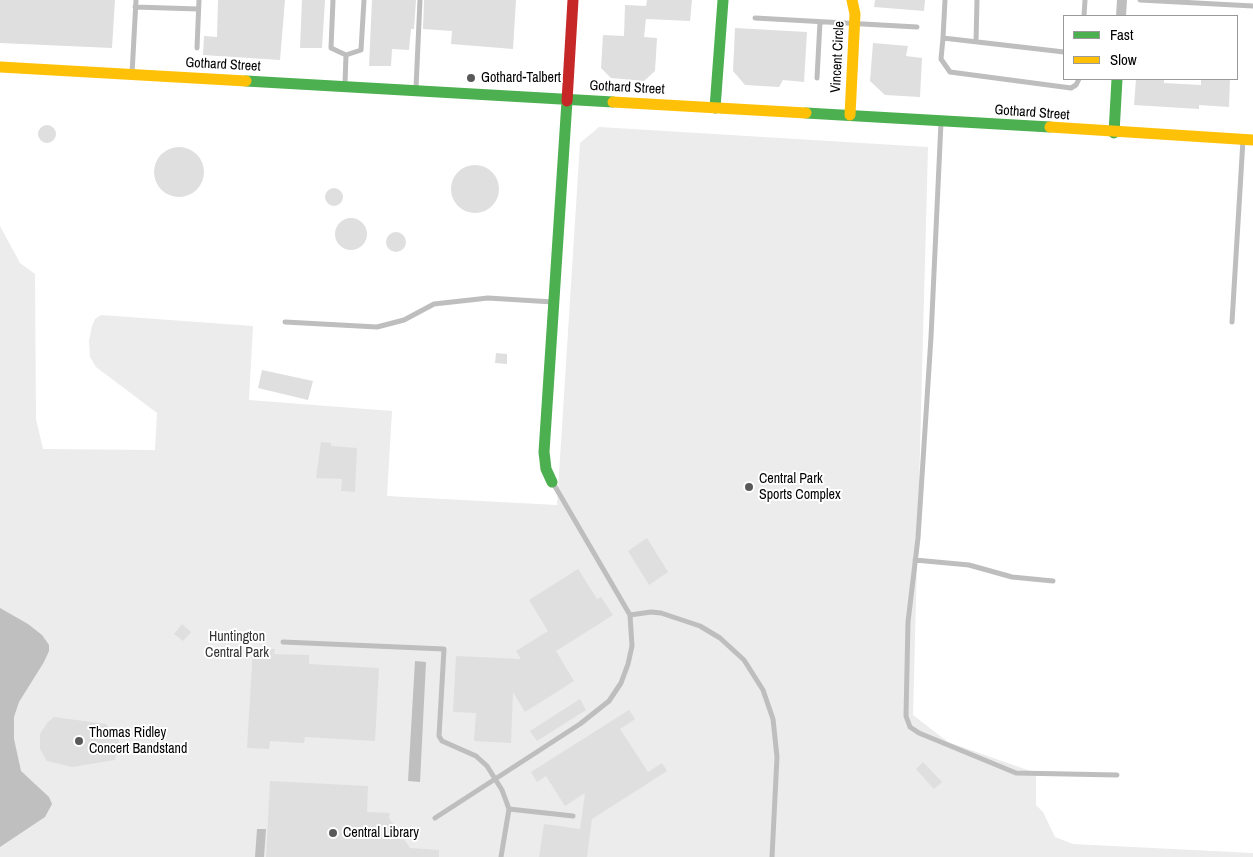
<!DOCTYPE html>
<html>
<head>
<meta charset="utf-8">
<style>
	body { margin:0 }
	#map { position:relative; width:1253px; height:857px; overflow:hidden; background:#fff; font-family:"Archivo Narrow",sans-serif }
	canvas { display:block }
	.legend { position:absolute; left:1063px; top:15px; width:175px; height:65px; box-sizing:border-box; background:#fff; border:1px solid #999; margin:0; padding:6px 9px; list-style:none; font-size:15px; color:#000 }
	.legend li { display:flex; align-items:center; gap:10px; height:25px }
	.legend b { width:25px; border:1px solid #999 }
</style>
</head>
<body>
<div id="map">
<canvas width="1253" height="857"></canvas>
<ul class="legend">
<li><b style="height:6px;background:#4caf50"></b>Fast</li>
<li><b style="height:6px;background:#ffc107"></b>Slow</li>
</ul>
</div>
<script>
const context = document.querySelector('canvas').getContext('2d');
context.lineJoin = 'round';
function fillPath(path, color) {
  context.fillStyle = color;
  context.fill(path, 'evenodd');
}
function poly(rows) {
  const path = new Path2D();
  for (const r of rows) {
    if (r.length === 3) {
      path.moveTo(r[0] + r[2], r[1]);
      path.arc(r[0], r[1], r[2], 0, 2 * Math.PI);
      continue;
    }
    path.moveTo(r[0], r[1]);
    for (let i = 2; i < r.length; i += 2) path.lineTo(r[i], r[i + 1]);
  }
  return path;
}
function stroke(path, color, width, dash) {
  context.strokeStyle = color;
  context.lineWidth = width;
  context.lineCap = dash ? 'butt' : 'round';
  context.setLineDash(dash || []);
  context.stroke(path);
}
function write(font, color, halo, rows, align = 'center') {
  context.font = font + ' "Archivo Narrow",sans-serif';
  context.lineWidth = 4;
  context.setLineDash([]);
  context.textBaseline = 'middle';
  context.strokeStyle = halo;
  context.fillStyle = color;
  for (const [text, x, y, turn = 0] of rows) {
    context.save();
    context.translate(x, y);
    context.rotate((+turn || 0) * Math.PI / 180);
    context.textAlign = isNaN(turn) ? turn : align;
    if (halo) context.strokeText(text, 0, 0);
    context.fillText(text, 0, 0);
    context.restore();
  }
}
const green = poly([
	[599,127,928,147,913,715,948,742,1036,773,1036,805,1043,812,1055,837,1073,844,1253,853,1253,857,0,857,0,226,20,263,35,274,36,419,43,449,155,450,157,413,96,367,90,357,89,341,92,326,95,319,101,315,253,326,249,400,392,411,387,496,557,505,580,143]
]);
const water = poly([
	[0,608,28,624,42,635,49,645,49,651,44,662,19,702,14,717,14,739,21,771,49,797,52,804,45,817,0,847],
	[415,661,426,662,420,782,408,781],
	[257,829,266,829,264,857,255,857]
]);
const building = poly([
	[0,0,115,0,112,48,0,43],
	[218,0,285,0,280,60,203,55,204,36,217,37],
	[302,0,325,0,322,48,300,48],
	[372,0,416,0,414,29,411,29,409,50,392,49,391,66,369,66],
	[424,0,516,0,513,49,451,44,452,31,423,29],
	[647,0,692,0,690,21,646,19,644,37,657,38,655,71,644,81,611,78,601,68,603,35,624,36,625,5,646,6],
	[875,0,925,0,924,11,874,7],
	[735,28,807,32,804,82,783,80,779,87,745,85,733,71],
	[873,43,908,46,906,56,922,58,920,97,885,95,870,81],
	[1136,79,1164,79,1164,83,1201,85,1201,79,1230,79,1229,107,1199,105,1199,109,1134,105],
	[47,134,9],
	[179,172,25],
	[475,189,24],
	[334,197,9],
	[351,234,16],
	[396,242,10],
	[496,353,507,354,507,364,495,363],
	[262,370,313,381,308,400,258,388],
	[321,442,331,443,331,446,357,448,355,492,341,491,342,479,316,478],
	[647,538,668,572,649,585,628,551],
	[578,569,597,599,601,597,613,615,556,651,574,681,525,712,513,692,511,743,474,741,476,713,453,712,456,656,521,659,516,651,548,631,529,600],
	[182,624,191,632,183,641,174,634],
	[253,648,275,649,274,654,309,655,309,664,379,668,375,741,305,737,304,743,270,741,269,749,247,748],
	[580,699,586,710,537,741,530,731],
	[629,710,635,719,620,729,648,772,662,763,667,771,592,819,587,857,539,857,544,824,580,829,585,793,565,806,546,776,537,782,531,772],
	[54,717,106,724,119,741,115,760,72,767,47,761,40,749,40,734,48,722],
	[923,762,942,782,934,789,916,769],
	[270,781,368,786,367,812,390,813,389,818,410,848,439,850,439,857,266,857]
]);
const lane = poly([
	[333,0,331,48,346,55,361,50,364,0],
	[1140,0,1253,6],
	[135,7,198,9],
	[1084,16,1085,0],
	[755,18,917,27],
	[943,38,945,0],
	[976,42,977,0],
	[197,48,199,0],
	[1064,52,943,38,941,59,950,72,1071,88,1076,85,1079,79],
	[132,74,136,0],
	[817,78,820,22],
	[345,84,346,55],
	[416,88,420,0],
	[941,122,931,337,918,538,908,622,906,716,910,727,919,733,1016,773,1117,775],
	[285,322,377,327,404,320,434,304,488,298,553,302],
	[1232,322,1243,140],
	[915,560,969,565,1012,577,1053,581],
	[630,615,651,612,661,613,700,626,720,638,744,660,763,690,773,719,777,757,772,857],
	[283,642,444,649,439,736,442,741,476,756,487,766,502,790,509,809,501,857],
	[509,809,573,816],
	[435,818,580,724,609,701,621,683,628,664,632,646,630,615,553,483]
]);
const street = poly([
	[1121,16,1122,0]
]);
const fast = poly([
	[246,81,613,102],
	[715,108,723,0],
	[806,113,1050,127],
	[1114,133,1117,79],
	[552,482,546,469,544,452,567,101]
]);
const slow = poly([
	[0,67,246,81],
	[613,102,806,113],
	[850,115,855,14,852,0],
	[1050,127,1253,140]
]);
const jam = poly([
	[567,101,573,0]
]);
const markers = [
	[471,78,5,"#595959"],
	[749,487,5,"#595959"],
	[79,741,5,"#595959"],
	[333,833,5,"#595959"]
];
const streetNames = [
	["Vincent Circle",838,57,-87],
	["Gothard Street",223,65,3],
	["Gothard Street",627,88,3],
	["Gothard Street",1032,113,4]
];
const poiNames = [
	["Gothard-Talbert",481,78],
	["Central Park",759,479],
	["Sports Complex",759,495],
	["Thomas Ridley",89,733],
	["Concert Bandstand",89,749],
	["Central Library",343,833]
];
const parkNames = [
	["Huntington",237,637],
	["Central Park",237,653]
];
fillPath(green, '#ececec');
fillPath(water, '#bfbfbf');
fillPath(building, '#dfdfdf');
stroke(lane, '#bebebe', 5);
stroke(street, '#bebebe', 10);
stroke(fast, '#4caf50', 11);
stroke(slow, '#ffc107', 11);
stroke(jam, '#c62828', 11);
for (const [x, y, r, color] of markers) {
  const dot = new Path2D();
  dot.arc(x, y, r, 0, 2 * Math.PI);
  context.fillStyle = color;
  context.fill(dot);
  stroke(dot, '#fff', 2);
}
write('14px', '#000', '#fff', streetNames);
write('14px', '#000', '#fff', poiNames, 'left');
write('14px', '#333', '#fff', parkNames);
</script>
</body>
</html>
